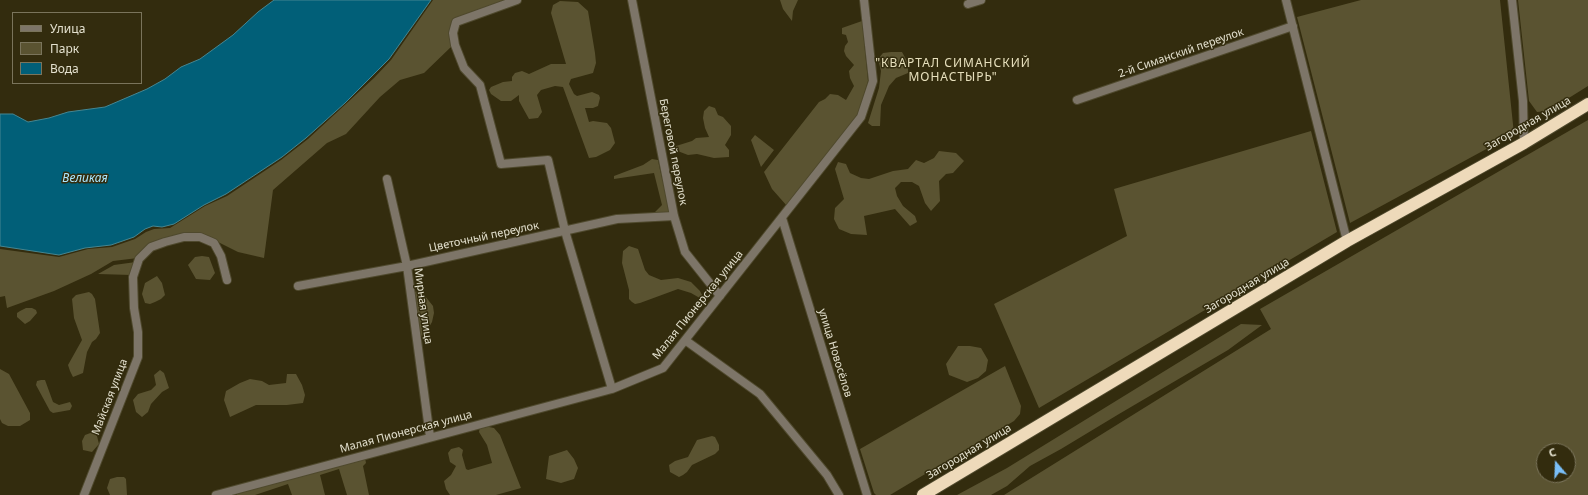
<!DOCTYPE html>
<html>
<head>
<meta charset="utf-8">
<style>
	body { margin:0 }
	#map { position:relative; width:1588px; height:495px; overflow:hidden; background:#332c0e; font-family:"Noto Sans",sans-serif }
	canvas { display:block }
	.legend { position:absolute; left:12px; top:12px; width:130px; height:72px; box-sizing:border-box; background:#332c0e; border:1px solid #7a745b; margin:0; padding:5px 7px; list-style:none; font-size:12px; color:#e4e1cf }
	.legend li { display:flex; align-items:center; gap:8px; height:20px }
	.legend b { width:20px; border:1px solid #7a745b }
	.north { position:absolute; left:1536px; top:443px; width:40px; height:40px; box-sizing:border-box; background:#332c0e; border:1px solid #7a745b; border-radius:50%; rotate:341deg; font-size:11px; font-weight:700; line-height:16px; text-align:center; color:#e4e1cf }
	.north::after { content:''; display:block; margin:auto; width:14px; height:18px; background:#7abff8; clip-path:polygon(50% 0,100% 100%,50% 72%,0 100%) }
</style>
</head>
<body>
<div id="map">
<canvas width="1588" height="495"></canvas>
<ul class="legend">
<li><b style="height:5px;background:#7d7568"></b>Улица</li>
<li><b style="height:11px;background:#5a5331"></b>Парк</li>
<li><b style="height:11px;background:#015f78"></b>Вода</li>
</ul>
<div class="north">С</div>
</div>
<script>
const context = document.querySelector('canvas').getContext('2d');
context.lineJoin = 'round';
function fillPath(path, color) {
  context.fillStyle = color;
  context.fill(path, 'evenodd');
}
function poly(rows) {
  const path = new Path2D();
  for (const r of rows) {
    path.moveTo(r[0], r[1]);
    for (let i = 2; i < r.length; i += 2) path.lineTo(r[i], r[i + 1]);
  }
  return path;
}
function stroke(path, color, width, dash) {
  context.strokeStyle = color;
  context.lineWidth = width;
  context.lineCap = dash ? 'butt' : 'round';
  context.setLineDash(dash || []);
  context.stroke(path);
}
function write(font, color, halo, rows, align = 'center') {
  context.font = font + ' "Noto Sans",sans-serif';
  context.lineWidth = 3;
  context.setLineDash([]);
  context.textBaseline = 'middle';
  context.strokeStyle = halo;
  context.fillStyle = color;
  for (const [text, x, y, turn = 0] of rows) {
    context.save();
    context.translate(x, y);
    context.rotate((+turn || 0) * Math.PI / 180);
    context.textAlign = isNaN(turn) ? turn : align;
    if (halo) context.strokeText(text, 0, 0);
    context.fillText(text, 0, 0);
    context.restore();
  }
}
const green = poly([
	[433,0,510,0,454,19,452,46,424,73,400,80,380,97,346,134,327,143,273,190,264,258,238,252,214,240,183,234,138,258,113,261,91,274,54,291,7,308,5,296,0,297,0,249,59,257,88,249,112,247,135,239,146,232,154,229,170,228,205,206,227,196,281,160,308,139,374,78,391,60],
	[780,0,798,0,793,11,792,21,783,9],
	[1361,0,1500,0,1514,134,1350,223,1297,17],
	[1518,0,1588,0,1588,86,1548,111,1537,112,1529,101],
	[560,1,578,2,588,11,595,53,596,63,593,73,571,79,569,84,574,94,577,96,592,92,599,95,600,98,598,106,593,108,585,108,589,122,593,121,607,123,611,128,615,143,610,150,596,157,589,158,563,87,555,86,541,90,537,95,542,112,538,118,529,119,519,101,519,95,511,101,501,101,491,94,489,90,491,87,503,82,512,81,512,77,515,73,522,71,529,74,551,64,566,64,551,13,553,5],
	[862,21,868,81,857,117,787,206,772,189,764,172,819,102,825,99,830,94,838,95,846,100,854,86,850,78,849,71,854,65,846,56,844,51,845,46,848,42,846,35,842,34,842,28],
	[891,52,902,52,908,63,908,73,896,78,889,86,881,105,880,126,872,126,868,123,879,88,881,71,878,59,883,53],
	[709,106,715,108,718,115,723,117,731,126,731,135,725,145,729,150,729,157,714,158,697,154,688,155,675,150,676,146,692,141,696,138,709,137,705,128,703,118,704,111],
	[1588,120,1588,495,1004,495,1271,329,1260,309],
	[1544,451,1568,451,1568,475,1544,475],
	[1311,131,1337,232,1039,408,994,304,1127,236,1114,189],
	[755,135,774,150,761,167,751,140],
	[939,151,956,153,964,161,953,173,946,174,939,181,940,201,931,211,925,203,919,186,912,182,901,182,895,188,897,196,903,206,915,216,917,222,910,226,895,209,864,216,867,235,851,234,839,229,834,219,835,208,844,199,835,169,838,162,846,164,850,173,861,178,869,179,893,171,908,169,916,160,924,163,934,158],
	[652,159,658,160,660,170,670,208,668,214,653,214,662,205,654,173,614,179,614,176,643,165],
	[629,246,638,249,645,270,649,275,661,280,678,278,691,282,700,291,705,301,691,293,678,289,640,303,635,304,632,302,629,299,629,290,622,263,623,251],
	[202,256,209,257,215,273,210,280,196,279,188,265,195,257],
	[136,262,131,275,98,274,114,265],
	[157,276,162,283,165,295,161,299,155,302,150,304,145,303,142,294,145,283],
	[421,291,433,306,434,313,432,322,424,336,419,335,413,292],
	[89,292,92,294,95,299,100,333,96,339,92,342,87,352,83,373,73,377,70,371,68,365,82,340,74,318,72,299,76,295],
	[26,308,32,308,36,310,37,313,30,321,25,324,17,317,17,313,20,311],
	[1241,324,1262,325,1228,350,1119,414,1061,449,1030,466,1007,486,991,495,957,495,1007,468],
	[958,346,970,346,981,348,988,360,986,371,978,378,967,382,949,375,946,364],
	[1005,366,1021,406,1020,414,1014,421,890,495,876,495,874,493,860,449],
	[0,369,9,374,30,413,30,420,20,426,8,426,2,423,0,419],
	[160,370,164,373,169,388,162,392,151,404,148,412,142,417,136,412,133,400,138,394,151,390,156,385,154,375],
	[287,374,296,374,302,385,305,395,303,403,287,405,256,405,230,417,224,400,226,391,240,383,250,379,262,381,269,385,286,383],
	[41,380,45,380,53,402,59,405,70,402,72,406,70,410,53,413,50,411,36,385,37,381],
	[484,426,494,428,500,435,521,488,496,495,450,495,446,489,444,481,451,475,456,466,450,462,448,453,451,449,459,447,463,450,462,455,466,469,468,470,492,463,487,445,479,432,480,427],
	[93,432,97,436,99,444,92,452,83,450,82,441,85,435],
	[712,436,715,437,719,445,719,450,715,454,692,465,687,472,683,475,679,477,670,472,669,465,675,461,688,457,697,440],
	[567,450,574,459,578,468,574,479,561,483,546,479,549,456],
	[365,458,366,463,363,466,369,495,347,495,339,469,320,475,325,495,292,495,288,484,255,495,237,495,236,492],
	[117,477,124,477,126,479,127,495,110,495,107,488,110,479]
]);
const water = poly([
	[274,0,431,0,389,59,345,103,306,138,282,157,226,194,204,205,174,224,162,227,153,226,145,229,134,237,111,245,85,248,59,255,0,246,0,114,13,114,28,122,49,118,68,112,105,107,147,89,165,79,181,67,200,59,233,35,258,12,274,0]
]);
const street = poly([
	[517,0,456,22,453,33,455,45,464,68,480,85,501,164,548,160,565,231,612,389],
	[632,0,674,216,685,252,720,296],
	[1286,0,1347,241],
	[1512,0,1523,101,1524,143],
	[968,4,981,0],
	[1077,100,1293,26],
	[387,179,407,266,430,437],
	[782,218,867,495],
	[298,286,407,266,617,219,674,216],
	[685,340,760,394,827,475,839,495],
	[84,495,138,357,138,332,134,308,133,277,139,259,151,247,165,242,184,237,200,237,214,243,221,256,227,280],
	[216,495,612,389,663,368,861,117,873,81,864,0]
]);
const highway = poly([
	[923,495,1347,241,1524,143,1588,104]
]);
const streetNames = [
	["2-й Симанский переулок",1181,53,-19],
	["Загородная улица",1528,124,-30],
	["Береговой переулок",673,152,79],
	["Цветочный переулок",484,237,-12],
	["Загородная улица",1247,286,-31],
	["Малая Пионерская улица",698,305,-51],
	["Мирная улица",423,306,82],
	["улица Новосёлов",835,353,73],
	["Майская улица",110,397,-69],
	["Малая Пионерская улица",406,432,-15],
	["Загородная улица",969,452,-31]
];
const neighbourhoodNames = [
	["\"КВАРТАЛ СИМАНСКИЙ",953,64],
	["МОНАСТЫРЬ\"",953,78]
];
const waterNames = [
	["Великая",85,179]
];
fillPath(green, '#5a5331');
fillPath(water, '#015f78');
stroke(water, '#458692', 1);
stroke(street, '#4f492d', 10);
stroke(highway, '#4f492d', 14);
stroke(street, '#7d7568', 8);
stroke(highway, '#eedaba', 12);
write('11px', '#e4e1cf', '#332c0e', streetNames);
context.letterSpacing = '1px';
write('12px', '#e7e0bd', '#332c0e', neighbourhoodNames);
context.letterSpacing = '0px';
write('italic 12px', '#aae6fe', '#332c0e', waterNames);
</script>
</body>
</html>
